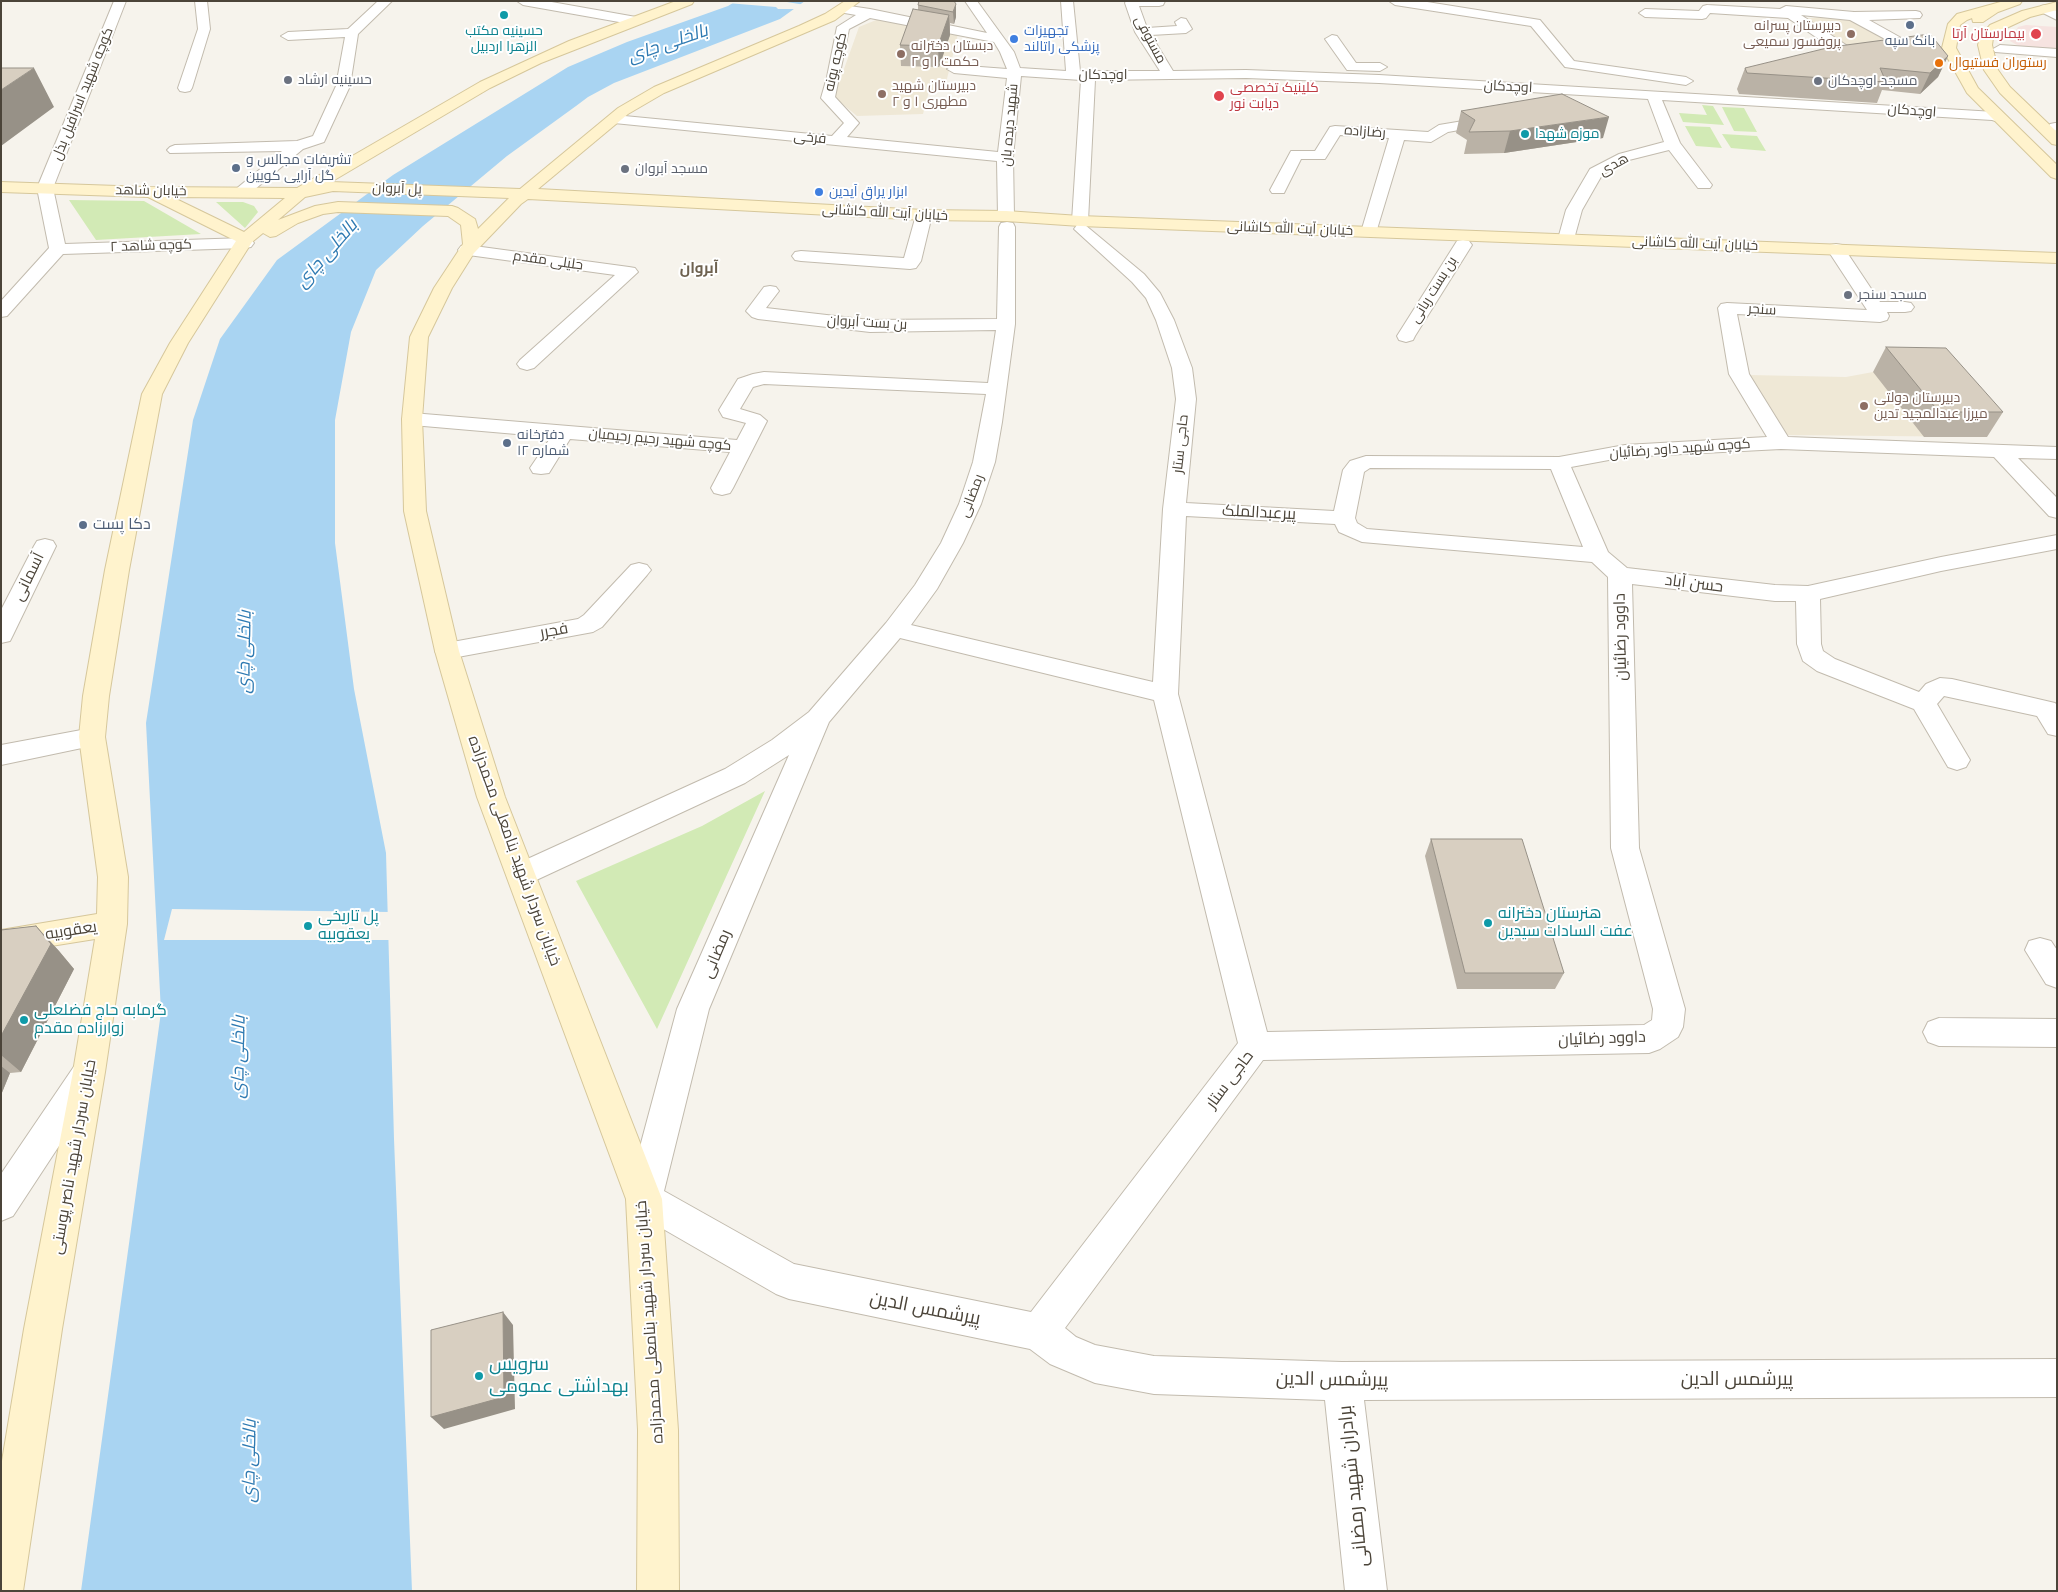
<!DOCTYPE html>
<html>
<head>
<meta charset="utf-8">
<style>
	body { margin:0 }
	#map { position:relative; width:2058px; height:1592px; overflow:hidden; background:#f6f3ec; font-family:"Space Grotesk",sans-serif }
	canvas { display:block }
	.frame { position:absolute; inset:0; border:2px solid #4b4439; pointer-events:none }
</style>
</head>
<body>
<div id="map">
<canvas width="2058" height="1592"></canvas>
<div class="frame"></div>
</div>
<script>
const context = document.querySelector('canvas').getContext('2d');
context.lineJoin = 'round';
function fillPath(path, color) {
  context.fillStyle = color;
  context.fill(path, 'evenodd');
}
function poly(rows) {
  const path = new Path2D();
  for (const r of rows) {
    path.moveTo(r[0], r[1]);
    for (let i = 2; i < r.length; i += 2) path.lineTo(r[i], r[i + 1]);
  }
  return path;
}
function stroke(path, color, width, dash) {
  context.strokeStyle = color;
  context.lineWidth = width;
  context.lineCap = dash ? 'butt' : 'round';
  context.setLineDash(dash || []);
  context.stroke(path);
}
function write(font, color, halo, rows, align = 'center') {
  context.font = font + ' "Space Grotesk",Cairo,sans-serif';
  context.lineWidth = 4;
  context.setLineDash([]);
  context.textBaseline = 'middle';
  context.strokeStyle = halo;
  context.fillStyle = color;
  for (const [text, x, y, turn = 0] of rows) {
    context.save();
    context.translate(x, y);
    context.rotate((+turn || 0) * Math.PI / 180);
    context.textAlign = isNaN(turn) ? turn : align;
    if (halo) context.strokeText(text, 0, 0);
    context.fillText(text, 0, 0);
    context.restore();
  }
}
const education = poly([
	[1822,17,1852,18,1903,49,1851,53,1802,19],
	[881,18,958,34,944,91,929,91,923,114,857,116,834,97,859,27],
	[1873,372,1932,372,1987,437,1783,435,1749,375,1846,377]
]);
const medical = poly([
	[2026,25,2057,27,2057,50,2024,49,2010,41,2018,27]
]);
const green = poly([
	[1702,105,1713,106,1724,125,1683,122,1679,113,1707,115],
	[1722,107,1744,108,1757,132,1734,131],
	[1685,126,1710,127,1722,148,1696,146],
	[1722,134,1757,136,1766,151,1731,148],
	[69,200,144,201,201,234,96,240],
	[216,202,243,202,254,206,258,212,245,228],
	[765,791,657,1029,576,881,702,826]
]);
const water = poly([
	[736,1,805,1,780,19,614,83,588,97,576,106,507,156,423,226,376,270,351,332,335,420,335,543,354,689,386,853,394,1139,412,1591,81,1591,161,1012,146,723,193,420,220,339,277,260,393,175,568,67,627,42,728,6]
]);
const pier = poly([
	[731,1,787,2,805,5,800,9,778,9,776,7,727,3],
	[172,909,390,912,391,940,164,940]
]);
const street = poly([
	[114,1,126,1,53,188,65,244,245,238,251,239,254,243,251,247,245,248,63,254,7,316,1,317,1,301,49,248,37,188,114,1],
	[195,1,207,1,210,29,192,88,190,91,185,92,180,91,178,88,198,29,195,1],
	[378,1,392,1,358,34,350,86,324,142,303,149,248,195,242,197,236,195,234,192,236,189,282,151,170,153,167,150,170,147,175,145,297,141,313,136,336,86,345,37,288,40,281,36,288,32,348,29,378,1],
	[517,1,546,1,636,17,642,21,636,25,523,5,517,1],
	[965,1,977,1,1014,52,1020,68,1066,71,1061,1,1073,1,1080,71,1160,71,1135,32,1125,3,1126,1,1165,1,1163,5,1159,6,1139,6,1147,28,1177,26,1175,22,1181,18,1186,19,1192,29,1186,33,1151,35,1173,71,1246,70,1379,75,1995,112,2004,115,2006,118,2004,121,1999,122,1992,120,1662,100,1680,143,1712,185,1710,188,1698,188,1669,150,1629,160,1602,175,1582,210,1574,239,1572,243,1566,244,1560,243,1558,239,1566,210,1590,169,1619,154,1664,142,1648,99,1379,83,1246,78,1095,80,1088,221,1085,225,1144,274,1160,293,1174,320,1192,368,1196,399,1186,503,1334,511,1343,470,1350,461,1366,456,1559,457,1625,445,1767,437,1729,374,1718,308,1721,304,1727,303,1867,310,1827,249,1830,245,1836,244,1842,245,1880,302,1905,302,1911,303,1914,307,1911,311,1905,312,1887,312,1889,316,1887,320,1880,322,1737,314,1749,374,1788,437,2057,447,2057,459,2018,458,2057,498,2057,518,2049,516,1994,457,1781,449,1625,457,1571,467,1608,552,1627,568,1775,585,1808,586,1941,557,2057,535,2057,549,1941,571,1820,599,1821,644,1823,651,1835,659,1919,692,1926,684,1940,678,1952,679,2055,703,2057,705,2057,736,2048,734,2037,716,1944,696,1937,704,1970,760,1966,767,1957,770,1948,767,1914,709,1817,671,1803,661,1797,644,1796,601,1775,601,1632,584,1639,848,1685,1009,1683,1027,1678,1037,1660,1049,1649,1053,1263,1060,1065,1328,1076,1337,1095,1345,1154,1356,1342,1362,2057,1359,2057,1397,1364,1400,1387,1591,1345,1591,1325,1400,1154,1394,1095,1383,1050,1364,1030,1349,789,1299,776,1294,632,1211,626,1199,677,1009,789,755,745,783,532,882,522,885,512,882,508,874,512,866,725,769,772,740,809,712,886,623,915,585,941,543,959,504,973,462,986,394,764,384,753,387,740,409,760,415,767,421,733,488,730,493,722,495,714,493,711,488,730,452,570,439,549,473,541,474,533,473,530,468,551,437,412,425,405,423,402,419,405,415,412,413,737,440,746,423,723,417,719,410,738,379,753,374,764,372,988,383,996,330,870,332,758,319,752,317,746,311,764,287,770,286,776,287,779,291,766,308,870,320,997,319,999,227,1001,223,1007,222,1013,223,1015,227,1015,324,1002,422,995,462,981,504,963,543,937,589,911,625,1153,682,1163,509,1176,399,1172,368,1156,320,1146,298,1132,282,1074,229,1077,225,1072,221,1081,80,1021,76,1013,157,1014,216,1012,220,1006,221,1000,220,998,216,997,161,614,123,609,122,607,119,609,116,614,115,832,136,844,123,821,98,827,77,837,27,856,15,839,12,837,9,839,6,843,5,870,9,987,33,965,1],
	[870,18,994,42,1000,52,1007,69,954,65,947,69,954,73,1007,78,998,152,847,137,859,123,835,97,849,29,870,18],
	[1370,468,1551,469,1583,547,1367,529,1357,523,1355,518,1364,472,1370,468],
	[1186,516,1335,524,1339,532,1362,542,1592,562,1608,577,1611,848,1653,1009,1652,1020,1644,1025,1267,1032,1178,694,1186,516],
	[900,638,1154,700,1238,1043,1031,1312,794,1264,664,1191,709,1009,829,722,900,638],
	[1389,1,1421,1,1540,20,1574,61,1686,77,1693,81,1686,85,1565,67,1531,26,1395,5,1389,1],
	[1707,5,1780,9,1786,6,1854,12,1916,11,1920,12,1922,15,1920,18,1869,20,1921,49,1914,53,1909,52,1850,20,1801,15,1858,53,1860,56,1853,60,1848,59,1788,18,1710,13,1706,18,1702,19,1645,17,1639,13,1645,9,1699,11,1703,6,1707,5],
	[2045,5,2057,11,2057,20,2041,12,2039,9,2041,6,2045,5],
	[1332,35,1337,36,1356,63,1380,63,1387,67,1380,71,1347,70,1325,39,1332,35],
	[2000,45,2057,49,2057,57,1995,52,1993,49,2000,45],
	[1493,116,1498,117,1500,120,1498,123,1448,132,1431,142,1404,140,1375,236,1363,236,1361,232,1389,138,1340,135,1325,159,1301,159,1284,193,1272,193,1270,190,1291,151,1315,151,1330,127,1335,126,1428,132,1439,125,1493,116],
	[2055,123,2057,123,2057,131,2050,130,2048,127,2050,124,2055,123],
	[924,210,930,211,932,215,921,261,916,268,910,269,801,261,795,260,792,256,795,252,801,251,904,258,916,215,918,211,924,210],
	[1463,240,1469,241,1472,245,1415,336,1413,340,1406,342,1399,340,1397,336,1457,241,1463,240],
	[467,245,629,267,635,268,638,272,534,368,527,370,520,368,517,364,520,360,615,275,461,254,458,250,461,246,467,245],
	[45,539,53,541,56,546,13,635,10,641,1,643,1,610,34,546,37,541,45,539],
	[639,563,647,565,651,570,647,575,602,627,593,632,447,659,438,657,435,651,438,645,447,643,578,619,584,615,631,565,639,563],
	[92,728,101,730,105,737,101,744,1,765,1,745,92,728],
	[2040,938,2051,941,2057,950,2057,988,2046,984,2025,950,2029,941,2040,938],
	[1939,1018,2057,1019,2057,1047,1939,1046,1928,1042,1923,1032,1928,1022,1939,1018],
	[87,1060,99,1065,103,1075,99,1085,13,1216,1,1221,1,1174,75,1065,87,1060]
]);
const secondary = poly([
	[676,1,694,1,692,4,541,63,490,88,331,182,520,189,618,108,654,87,799,26,825,14,845,1,860,1,835,20,664,93,628,114,538,189,924,210,1006,211,1080,216,2057,253,2057,263,1080,226,1006,221,924,220,528,199,521,204,474,253,452,288,428,337,422,419,426,511,459,651,505,797,662,1199,678,1430,679,1591,637,1591,638,1430,626,1199,477,797,435,651,404,511,402,419,410,337,434,288,463,244,461,225,448,216,338,212,323,214,298,223,276,236,270,237,263,233,252,242,188,343,162,394,129,570,109,696,105,737,128,877,127,924,105,1072,62,1329,23,1591,1,1591,1,1467,24,1329,73,1072,95,939,1,954,1,930,97,914,98,877,79,737,83,696,105,570,142,394,170,343,236,241,148,197,1,192,1,182,147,187,297,188,480,82,569,41,676,1],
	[333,191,509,198,478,229,475,219,458,208,452,206,338,202,315,206,278,220,305,197,333,191],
	[172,197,285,198,244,232,172,197],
	[2004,1,2022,1,2020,4,1998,12,1983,22,1973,22,1972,18,1967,20,1960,25,1956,48,1978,88,2057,165,2057,179,2051,177,1967,93,1942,48,1948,24,1957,14,2004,1],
	[2057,2,2057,10,2030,17,2000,31,1993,38,1992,45,1998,70,2010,87,2057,132,2057,145,2052,144,2000,93,1984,70,1978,45,1980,37,1990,25,2022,11,2057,2]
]);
const wall = poly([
	[954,1,956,17,954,24,950,23,950,35,939,67,901,66,900,45,918,10,918,5],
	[1948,56,1938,77,1920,94,1882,90,1877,103,1739,94,1737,89,1745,68],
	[1461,111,1603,138,1504,153,1464,154,1467,140,1456,133],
	[1886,347,2003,412,1987,437,1924,437,1873,372],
	[1431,839,1564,973,1555,989,1457,989,1425,856],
	[36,926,59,951,74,969,21,1072,10,1073,1,1095,1,930]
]);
const shadedWall = poly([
	[956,4,956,17,954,24,953,12],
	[949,15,950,35,939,67,938,46],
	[1948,56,1938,77,1920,94,1930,73],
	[34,68,54,107,1,146,1,90],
	[1609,117,1603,138,1504,153,1510,131],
	[36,926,59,951,74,969,21,1072,1,1055,1,1036],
	[1,1066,10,1073,1,1095],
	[503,1312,513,1325,515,1409,444,1429,431,1417]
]);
const building = poly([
	[919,1,954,1,956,4,953,12,918,5,919,1],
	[913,9,949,15,938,46,900,45,913,9],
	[1930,34,1948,56,1930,73,1880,68,1886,82,1747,73,1745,68,1831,47,1930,34],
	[1,68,34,68,1,90,1,68],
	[1562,94,1609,117,1510,131,1469,132,1475,120,1461,111,1562,94],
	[1886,347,1946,348,2003,412,1939,412,1886,347],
	[1431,839,1522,839,1564,973,1465,973,1431,839],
	[36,926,51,944,1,1036,1,930,36,926],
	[503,1312,504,1397,431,1417,431,1330,503,1312]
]);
const markers = [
	[504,15,5,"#0f9aa8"],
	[1910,25,5,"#5c6f8a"],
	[1851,34,5,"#8d6e63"],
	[2036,34,6,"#e0444e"],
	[1014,39,5,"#3f7fe0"],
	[901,54,5,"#8d6e63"],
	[1939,63,5,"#e8710a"],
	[288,80,5,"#6b7280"],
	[1818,81,5,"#6b7280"],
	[882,94,5,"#8d6e63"],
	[1219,96,6,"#e0444e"],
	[1525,134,5,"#0f9aa8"],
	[236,168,5,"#5c6f8a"],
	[625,169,5,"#6b7280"],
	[819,192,5,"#3f7fe0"],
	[1848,295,5,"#6b7280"],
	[1864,406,5,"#8d6e63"],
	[507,443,5,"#5c6f8a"],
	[83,525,5,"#5c6f8a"],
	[1488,923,5,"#0f9aa8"],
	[308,926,5,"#0f9aa8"],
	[24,1020,5,"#0f9aa8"],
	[479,1376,5,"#0f9aa8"]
];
const farEducationnames = [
	["دبیرستان پسرانه",1841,26,"right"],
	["پروفسور سمیعی",1841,42,"right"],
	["دبستان دخترانه",911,46],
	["حکمت ۱ و ۲",911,62],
	["دبیرستان شهید",892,86],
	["مطهری ۱ و ۲",892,102],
	["دبیرستان دولتی",1874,398],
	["میرزا عبدالمجید تدین",1874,414]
];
const farCulturenames = [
	["حسینیه مکتب",504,31],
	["الزهرا اردبیل",504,47],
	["موزه شهدا",1535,134,"left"]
];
const farShopnames = [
	["تجهیزات",1024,31],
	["پزشکی راتالند",1024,47],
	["ابزار یراق آیدین",829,192]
];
const farHealthnames = [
	["بیمارستان آرتا",2025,34],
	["کلینیک تخصصی",1230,88,"left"],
	["دیابت نور",1230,104,"left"]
];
const farStreetnames = [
	["مستوفی",1150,40,62],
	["کوچه پونه",836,62,-77],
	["اوچدکان",1103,75],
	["اوچدکان",1508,87,3],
	["کوچه شهید اسرافیل بذل",83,94,-68],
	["اوچدکان",1912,111,4],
	["شهید دیده بان",1010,125,-85],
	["رضازاده",1365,132,4],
	["فرخی",810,138,5],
	["هدی",1614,165,-29],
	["پل آبروان",397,189,2],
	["خیابان شاهد",151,191,1],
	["خیابان آیت الله کاشانی",885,213,3],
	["خیابان آیت الله کاشانی",1290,229,2],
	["خیابان آیت الله کاشانی",1695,244,2],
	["کوچه شاهد ۲",151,246,-2],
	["جلیلی مقدم",548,261,8],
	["بن بست ربانی",1434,290,-58],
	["سنجر",1762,310,3],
	["بن بست آبروان",867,323,3],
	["کوچه شهید رحیم رحیمیان",660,440,5],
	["حاجی ستار",1181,444,-84],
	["کوچه شهید داود رضائیان",1680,449,-4],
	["رمضانی",972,496,-69]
];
const farServicenames = [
	["بانک سپه",1910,41,"center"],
	["تشریفات مجالس و",246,160],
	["گل آرایی کویین",246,176],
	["دفترخانه",517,435],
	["شماره ۱۲",517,451]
];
const farFoodnames = [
	["رستوران فستیوال",1949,63]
];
const farWorshipnames = [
	["حسینیه ارشاد",298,80],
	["مسجد اوچدکان",1828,81],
	["مسجد آبروان",635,169],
	["مسجد سنجر",1858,295]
];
const farNeighbourhoodnames = [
	["آبروان",699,269]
];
const streetNames = [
	["پیرعبدالملک",1259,513,3],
	["آسمانی",29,577,-64],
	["حسن آباد",1694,584,7],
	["فجرر",554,631,-10],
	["داوود رضائیان",1621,637,-91],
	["خیابان سردار شهید بنامعلی محمدزاده",514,851,70],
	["یعقوبیه",71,931,-9],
	["رمضانی",717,954,-67],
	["داوود رضائیان",1602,1039,-2],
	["حاجی ستار",1230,1080,-53],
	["خیابان سردار شهید ناصر پوستی",74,1157,-80],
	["خیابان سردار شهید بنامعلی محمدزاده",650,1322,-94]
];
const serviceNames = [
	["دکا پست",93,525]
];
const cultureNames = [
	["هنرستان دخترانه",1498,914],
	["عفت السادات سیدین",1498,932],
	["پل تاریخی",318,917],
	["یعقوبیه",318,935],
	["گرمابه حاج فضلعلی",34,1011],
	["زوارزاده مقدم",34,1029]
];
const waterNames = [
	["بالخلی چای",668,44,-19],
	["بالخلی چای",327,254,-49],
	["بالخلی چای",245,652,-89],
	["بالخلی چای",239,1057,-89],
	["بالخلی چای",250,1461,-89]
];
const nearStreetnames = [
	["پیرشمس الدین",925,1309,11],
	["پیرشمس الدین",1332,1380,1],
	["پیرشمس الدین",1737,1380],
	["برادران شهید رمضانی",1354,1486,-96]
];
const nearCulturenames = [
	["سرویس",489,1365],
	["بهداشتی عمومی",489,1387]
];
fillPath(education, '#efe8d6');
fillPath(medical, '#f6e3e0');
fillPath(green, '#d2eab5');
fillPath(water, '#a9d4f2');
fillPath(pier, '#f6f3ec');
stroke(street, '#c2bbae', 2);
stroke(secondary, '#d6c79b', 2);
fillPath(street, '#fff');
fillPath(secondary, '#fff3cd');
fillPath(wall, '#bab2a6');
fillPath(shadedWall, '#979187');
fillPath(building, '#d8cfc1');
stroke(building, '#979187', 1);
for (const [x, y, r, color] of markers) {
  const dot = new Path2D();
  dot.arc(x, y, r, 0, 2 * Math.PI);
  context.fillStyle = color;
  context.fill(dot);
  stroke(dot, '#fff', 2);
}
write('14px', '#785e54', '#fff', farEducationnames, 'left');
write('14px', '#0d838f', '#fff', farCulturenames);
write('14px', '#366cbe', '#fff', farShopnames, 'left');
write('14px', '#be3a42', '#fff', farHealthnames, 'right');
write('14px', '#4b4439', '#fff', farStreetnames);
write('14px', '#4e5e75', '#fff', farServicenames, 'left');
write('14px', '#c56008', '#fff', farFoodnames, 'left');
write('14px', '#5b616d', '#fff', farWorshipnames, 'left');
write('bold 15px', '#6e6250', '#fff', farNeighbourhoodnames);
write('16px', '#4b4439', '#fff', streetNames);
write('16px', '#4e5e75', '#fff', serviceNames, 'left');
write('16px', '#0d838f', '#fff', cultureNames, 'left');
write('italic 18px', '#2e7ab2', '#fff', waterNames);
write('19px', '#4b4439', '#fff', nearStreetnames);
write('19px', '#0d838f', '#fff', nearCulturenames, 'left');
</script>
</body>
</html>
